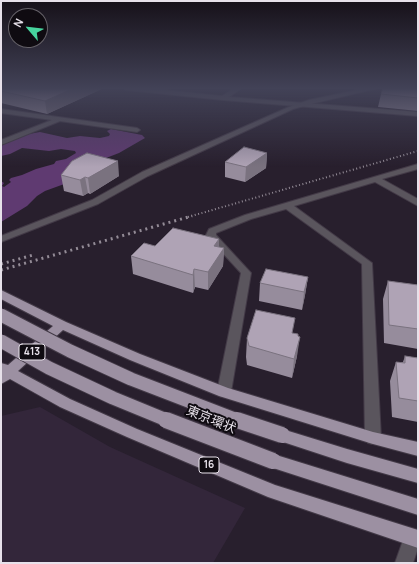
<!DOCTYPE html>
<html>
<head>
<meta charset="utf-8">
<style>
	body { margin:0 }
	#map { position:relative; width:419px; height:564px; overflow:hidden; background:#281f2d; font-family:Manrope,sans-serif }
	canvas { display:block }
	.frame { position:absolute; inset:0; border:2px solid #e7e1ea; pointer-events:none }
	.north { position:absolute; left:8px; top:8px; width:40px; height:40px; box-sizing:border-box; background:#0f0b11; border:1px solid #656168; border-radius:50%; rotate:298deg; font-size:11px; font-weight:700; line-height:16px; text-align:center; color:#e7e1ea }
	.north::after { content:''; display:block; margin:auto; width:14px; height:18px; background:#47d49e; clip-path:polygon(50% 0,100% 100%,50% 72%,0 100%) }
</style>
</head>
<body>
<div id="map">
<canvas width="419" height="564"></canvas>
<div class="frame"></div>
<div class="north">N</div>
</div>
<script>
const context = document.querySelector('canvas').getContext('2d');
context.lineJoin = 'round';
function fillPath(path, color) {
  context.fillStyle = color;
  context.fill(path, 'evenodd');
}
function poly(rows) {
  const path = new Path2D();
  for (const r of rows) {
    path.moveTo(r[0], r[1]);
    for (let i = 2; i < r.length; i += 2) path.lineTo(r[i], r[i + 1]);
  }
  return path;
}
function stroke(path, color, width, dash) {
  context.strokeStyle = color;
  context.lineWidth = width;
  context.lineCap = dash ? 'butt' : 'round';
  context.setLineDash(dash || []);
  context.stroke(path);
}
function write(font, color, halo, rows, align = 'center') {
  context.font = font + ' Manrope,"Noto Sans JP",sans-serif';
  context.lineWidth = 4;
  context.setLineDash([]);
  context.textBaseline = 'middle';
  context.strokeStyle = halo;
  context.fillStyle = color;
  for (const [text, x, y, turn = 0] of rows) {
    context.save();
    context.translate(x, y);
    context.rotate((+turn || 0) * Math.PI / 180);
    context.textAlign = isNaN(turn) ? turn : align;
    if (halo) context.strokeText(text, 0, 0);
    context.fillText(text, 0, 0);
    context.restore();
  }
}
const built = poly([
	[40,407,110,447,245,508,213,563,1,563,1,416]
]);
const forest = poly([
	[111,129,142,135,145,138,119,153,93,163,67,183,45,191,37,196,27,206,1,222,1,181,4,183,2,186,4,187,11,182,9,180,11,178,22,175,36,169,54,164,56,161,66,159,76,153,75,151,61,149,49,151,22,148,10,154,1,156,1,145,29,134,40,132,67,138,80,136,100,138,109,136,110,134,107,131]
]);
const minor = poly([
	[123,88,143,88,222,96,235,88,242,88,229,97,418,112,418,116,223,100,126,90,123,88],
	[1,109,137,128,140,130,137,132,60,121,1,145,1,140,52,120,1,113,1,109],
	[418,164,418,169,382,179,418,199,418,206,375,182,294,206,372,263,381,438,378,443,373,444,368,443,365,438,362,264,286,209,251,219,216,233,216,235,251,273,231,392,229,396,224,397,219,396,217,392,241,273,208,237,206,235,209,229,245,215,418,164]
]);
const tertiary = poly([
	[367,88,378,88,311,104,293,109,148,176,98,204,1,242,1,236,92,200,142,172,289,107,309,100,367,88],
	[412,529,418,532,418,548,413,563,395,563,406,532,412,529]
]);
const trunk = poly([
	[1,290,66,322,140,354,228,388,373,432,418,442,418,456,373,444,219,396,130,360,63,330,18,371,70,399,137,429,275,485,418,530,418,548,268,497,127,437,60,407,10,379,1,384,1,363,8,365,53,326,1,299,1,290],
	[282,429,347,449,418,469,418,483,347,463,277,440,274,435,277,430,282,429],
	[273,454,418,499,418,515,267,466,265,461,267,456,273,454]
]);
const railFar1 = poly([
	[188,217,418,151]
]);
const rail = poly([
	[1,264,33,255],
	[1,270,192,216]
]);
const trunkBridgeFar1 = poly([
	[1,315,70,351,131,379,240,421],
	[1,341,49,368,113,398,169,421]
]);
const trunkBridge = poly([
	[166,420,273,461],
	[237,420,282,435]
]);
const wall = poly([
	[104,88,47,114,1,103,1,89],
	[418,88,418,111,378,107,381,94],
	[267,153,266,168,245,182,225,177,225,162],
	[61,175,119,176,90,194,88,193,83,196,64,191],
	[219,239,219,247,224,248,223,266,208,290,195,287,193,293,133,274,131,256,155,246],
	[308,277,305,295,302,310,259,301,260,283],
	[388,281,418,285,418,349,384,343,383,299],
	[293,333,298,336,297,356,292,378,247,365,246,357,247,338],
	[405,356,418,358,418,422,392,417,390,381,396,362,403,362]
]);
const shadedWall = poly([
	[74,88,104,88,47,114,45,101],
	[267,153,266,168,245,182,246,167],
	[118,161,119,176,90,194,88,178],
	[85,177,88,193,83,196,80,180],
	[219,239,219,255,224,248,223,266,208,290,208,272,214,246],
	[194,269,195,287,193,293,193,275],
	[308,277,305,295,302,310,304,292],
	[300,337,297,356,292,378,294,359]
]);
const building = poly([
	[3,88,74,88,45,101,1,91,1,89,3,88],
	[383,88,418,88,418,98,381,94,383,88],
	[244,147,267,153,246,167,225,162,244,147],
	[87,153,118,161,88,178,85,177,80,180,61,175,72,161,87,153],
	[173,228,219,239,214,246,224,248,208,272,194,269,193,275,131,256,144,243,155,246,173,228],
	[266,269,308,277,304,292,260,283,266,269],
	[388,281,418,285,418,329,389,325,388,281],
	[256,310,295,318,292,333,298,334,298,336,300,337,294,359,249,346,247,338,256,310],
	[405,356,418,358,418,401,399,398,396,362,405,363,405,356]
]);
const shields = [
	[32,352,26],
	[209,465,20]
];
const shieldNames = [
	["413",32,352],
	["16",209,465]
];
const nearStreetnames = [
	["東京環状",211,420,22]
];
fillPath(built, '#33263a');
fillPath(forest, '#5f3a71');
stroke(minor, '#433a47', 2);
stroke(tertiary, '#433a47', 2);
stroke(trunk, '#433a47', 2);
fillPath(minor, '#5a555d');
fillPath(tertiary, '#5a555d');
fillPath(trunk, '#9c90a2');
stroke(railFar1, '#938b96', 2, [1, 2.5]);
stroke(rail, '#938b96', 3, [2, 4]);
stroke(trunkBridgeFar1, '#433a47', 15, []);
stroke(trunkBridge, '#433a47', 18, []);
stroke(trunkBridgeFar1, '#9c90a2', 13);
stroke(trunkBridge, '#9c90a2', 16);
fillPath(wall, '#968c9c');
fillPath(shadedWall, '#7a727f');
fillPath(building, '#afa3b5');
stroke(building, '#7a727f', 1);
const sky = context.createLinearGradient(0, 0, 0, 167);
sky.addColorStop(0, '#161119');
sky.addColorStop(0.53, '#424257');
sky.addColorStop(1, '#42425700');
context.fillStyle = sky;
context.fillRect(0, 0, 419, 167);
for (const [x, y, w] of shields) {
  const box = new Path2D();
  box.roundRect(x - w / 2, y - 8, w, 16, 3);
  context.fillStyle = '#0f0b11';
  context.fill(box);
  stroke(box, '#e7e1ea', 1);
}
write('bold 10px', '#e7e1ea', null, shieldNames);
write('13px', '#e7e1ea', '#0f0b11', nearStreetnames);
</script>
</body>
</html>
